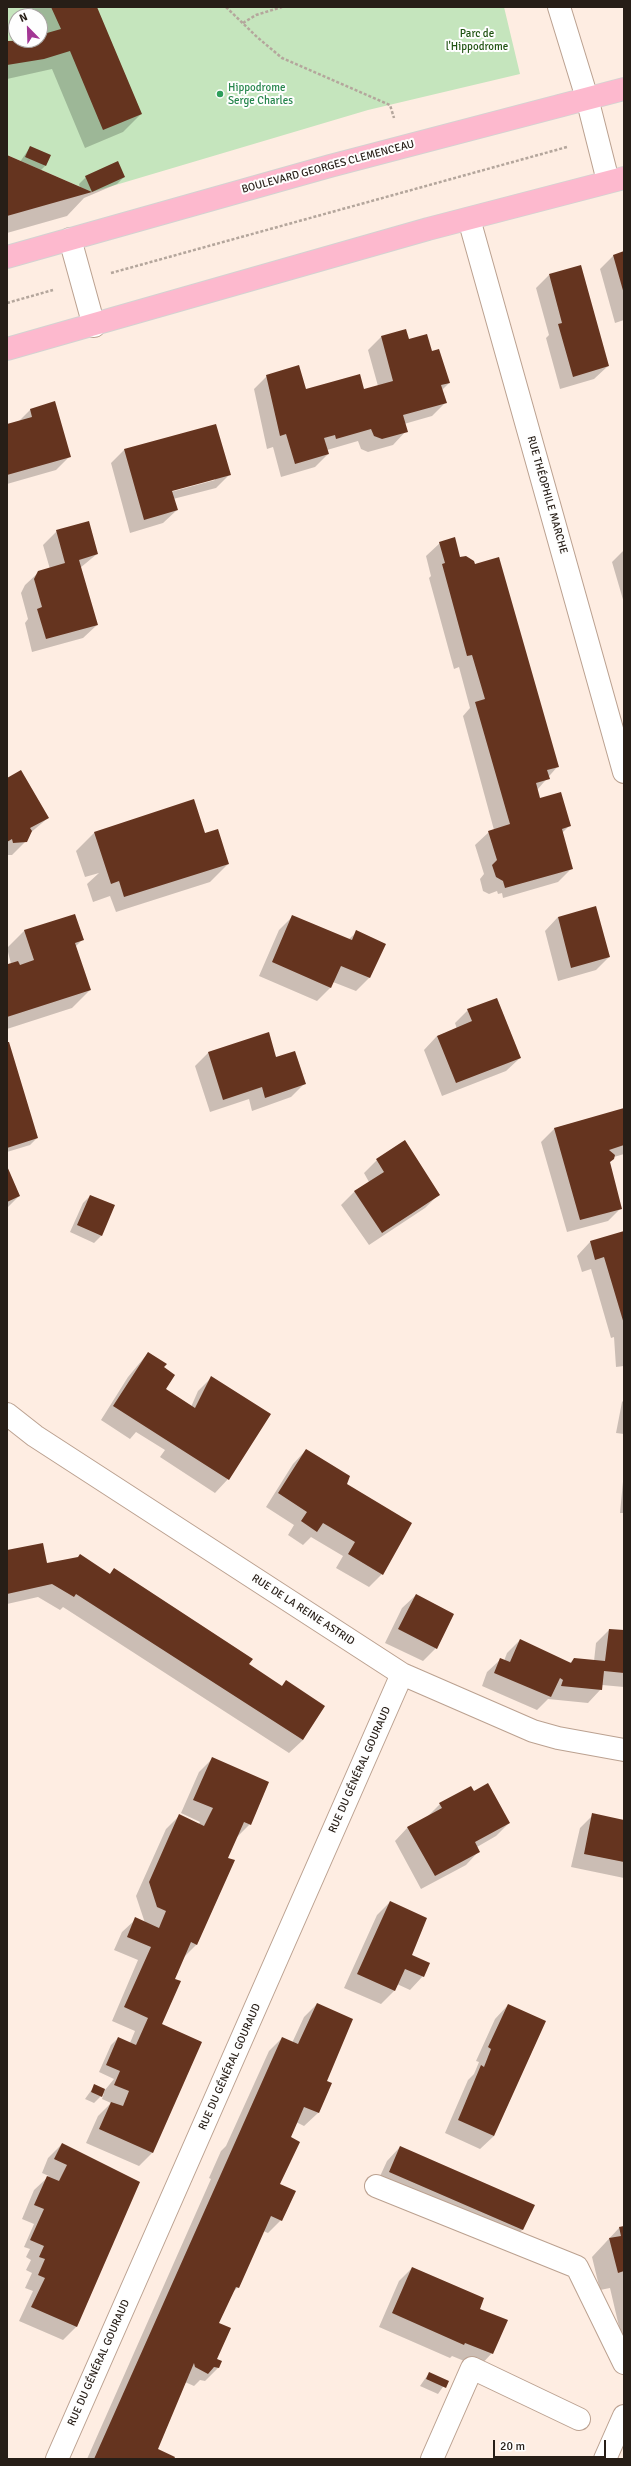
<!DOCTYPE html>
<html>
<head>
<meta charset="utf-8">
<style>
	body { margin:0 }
	#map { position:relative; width:631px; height:2466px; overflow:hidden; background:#feede2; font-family:Signika,sans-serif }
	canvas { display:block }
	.frame { position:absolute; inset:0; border:8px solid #271e17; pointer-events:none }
	.north { position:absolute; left:8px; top:8px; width:40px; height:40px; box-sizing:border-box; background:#fefefe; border:1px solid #a8a4a2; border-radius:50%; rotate:337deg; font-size:11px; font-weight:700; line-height:16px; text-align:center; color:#271e17 }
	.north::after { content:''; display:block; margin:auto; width:14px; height:18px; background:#a33694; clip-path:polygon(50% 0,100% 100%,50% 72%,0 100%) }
	.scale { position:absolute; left:493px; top:2440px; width:113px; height:18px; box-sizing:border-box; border:2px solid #271e17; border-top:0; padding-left:5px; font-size:12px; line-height:14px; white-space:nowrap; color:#271e17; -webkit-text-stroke:3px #fefefe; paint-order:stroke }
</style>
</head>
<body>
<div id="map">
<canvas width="631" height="2466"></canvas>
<div class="frame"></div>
<div class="north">N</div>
<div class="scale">20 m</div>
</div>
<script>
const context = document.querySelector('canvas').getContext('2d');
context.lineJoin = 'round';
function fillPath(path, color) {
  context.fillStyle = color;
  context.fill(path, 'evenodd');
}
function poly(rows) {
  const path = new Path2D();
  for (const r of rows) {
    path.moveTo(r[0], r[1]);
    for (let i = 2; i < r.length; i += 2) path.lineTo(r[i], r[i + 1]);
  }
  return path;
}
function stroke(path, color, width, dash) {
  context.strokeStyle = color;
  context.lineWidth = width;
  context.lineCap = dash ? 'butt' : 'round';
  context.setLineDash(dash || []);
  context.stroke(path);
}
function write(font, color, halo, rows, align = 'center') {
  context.font = font + ' Signika,sans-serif';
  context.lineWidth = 4;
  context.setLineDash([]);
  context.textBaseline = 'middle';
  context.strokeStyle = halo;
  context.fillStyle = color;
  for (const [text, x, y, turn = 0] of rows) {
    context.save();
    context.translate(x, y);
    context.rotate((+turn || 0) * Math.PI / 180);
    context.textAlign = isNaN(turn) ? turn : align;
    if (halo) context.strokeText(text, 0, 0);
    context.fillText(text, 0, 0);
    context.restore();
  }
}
const green = poly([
	[7,7,504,7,520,74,368,110,92,192,7,155],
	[16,16,40,16,40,40,16,40]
]);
const shadow = poly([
	[26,7,96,7,141,114,123,132,85,148,52,69,7,79,7,42,40,40,40,16,30,16],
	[30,147,45,166,40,171,80,188,79,184,86,177,117,163,124,177,117,184,84,198,67,216,7,233,7,156,20,162],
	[624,253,624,320,615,323,600,269,613,256],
	[549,275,608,366,594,379,560,389,546,338,549,335,536,288],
	[381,337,408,340,431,353,449,383,442,390,445,403,432,416,404,424,406,431,393,445,368,452,361,449,358,441,327,450,328,454,315,467,281,477,273,447,267,449,254,389,267,376,306,391,363,390,378,386,368,350],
	[54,403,70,456,56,470,7,484,7,425,17,423,30,410],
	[215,426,230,474,216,488,173,499,177,510,163,523,130,533,111,463,124,450],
	[215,478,215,480,167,493,167,491],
	[57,531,97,554,80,568,97,625,83,638,32,652,25,623,28,619,21,593,25,585,39,572,50,569,43,545],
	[440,543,460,559,558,766,537,790,539,799,569,826,562,833,572,868,558,882,503,898,502,893,498,894,497,891,489,894,483,891,480,879,484,874,475,845,489,832,494,830,463,716,470,708,459,667,454,669,429,578,431,576,426,556],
	[624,550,624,603,612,562],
	[7,780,48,818,29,834,26,841,12,855,7,855],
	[94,833,205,834,228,864,210,882,116,912,110,896,93,902,87,884,99,873,85,877,76,851],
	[292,917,348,940,357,932,385,944,369,978,356,991,333,982,330,988,317,1001,259,976,279,930],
	[558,917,609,957,596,970,558,981,545,931],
	[24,931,82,940,75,947,90,990,72,1008,7,1029,7,964,8,966,11,964,7,948],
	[468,1010,520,1058,506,1071,442,1096,424,1050,437,1036,457,1029,455,1023],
	[268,1034,276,1058,305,1083,291,1097,252,1111,249,1099,210,1112,195,1066,208,1053],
	[7,1043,37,1138,30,1145,7,1152],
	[624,1109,624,1154,614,1157,609,1163,621,1208,608,1221,567,1232,541,1142,555,1128],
	[377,1160,438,1195,425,1208,369,1245,341,1205,354,1192,369,1182,364,1173],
	[7,1169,19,1196,7,1208],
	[90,1196,114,1206,101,1236,94,1243,70,1232,83,1203],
	[624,1232,624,1366,616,1367,614,1337,611,1338,591,1269,582,1272,577,1256,590,1242],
	[148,1353,165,1389,191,1407,198,1391,211,1378,228,1479,215,1493,160,1457,165,1450,136,1432,130,1439,101,1420,128,1377],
	[624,1400,624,1434,616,1433,622,1402],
	[306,1450,346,1484,382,1574,369,1587,336,1568,343,1556,311,1537,303,1545,288,1535,294,1525,266,1507,293,1464],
	[624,1471,624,1513,620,1513],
	[624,1530,624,1548,623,1547],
	[7,1551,46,1564,109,1575,114,1570,281,1687,286,1682,303,1740,289,1753,63,1607,60,1610,38,1597,7,1604],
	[416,1595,436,1648,423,1661,385,1643,402,1608],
	[624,1623,624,1687,602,1685,601,1689,588,1703,548,1699,537,1710,482,1686,487,1672,501,1659,504,1661,507,1653,520,1640,570,1663,574,1659,594,1661,596,1643,609,1630,623,1631],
	[213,1758,250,1824,236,1838,227,1859,233,1861,196,1945,183,1958,174,1980,161,2025,201,2042,152,2153,139,2166,86,2143,98,2116,111,2103,102,2099,104,2093,94,2103,85,2099,95,2085,105,2090,114,2079,99,2072,111,2045,118,2038,130,2043,135,2031,112,2021,138,1960,114,1950,122,1932,136,1919,145,1923,136,1896,166,1829,179,1816,199,1824,200,1822,181,1813,199,1772],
	[474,1792,509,1823,496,1836,477,1847,479,1851,466,1865,421,1889,395,1841,408,1827,427,1817,440,1804],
	[593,1815,624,1821,624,1878,571,1867,580,1828],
	[390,1902,411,1955,423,1976,410,1990,397,1984,394,1991,381,2004,344,1988,377,1915],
	[317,2004,326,2082,330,2084,318,2113,304,2126,296,2122,289,2138,279,2184,281,2220,268,2233,263,2231,238,2287,232,2293,218,2324,216,2359,221,2361,218,2368,205,2381,200,2380,194,2386,185,2382,157,2449,173,2459,87,2459,211,2179,209,2178,221,2151,226,2146,269,2051,282,2038,292,2043,304,2017],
	[508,2005,494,2136,480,2149,445,2133,468,2080,474,2074,479,2062,476,2061,495,2019],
	[62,2144,139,2182,76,2327,63,2340,19,2321,33,2291,25,2288,32,2273,26,2270,31,2260,26,2257,30,2249,24,2247,34,2224,22,2219,34,2190,49,2176,42,2173,48,2158],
	[400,2147,533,2206,522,2230,509,2243,376,2185,387,2161],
	[624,2227,624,2348,610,2288,600,2290,592,2257,619,2228],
	[412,2268,479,2309,492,2353,479,2367,452,2356,450,2358,379,2327,399,2281],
	[429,2373,447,2381,438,2394,420,2386]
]);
const building = poly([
	[51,7,97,7,142,114,103,130,70,51,44,59,7,65,7,41,40,40,40,35,61,29],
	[30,146,51,155,46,166,25,157],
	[7,155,92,192,7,216],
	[118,161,125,177,92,192,85,176],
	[624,251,624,294,613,255],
	[581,265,609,366,573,377,558,324,562,323,549,274],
	[406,329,409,339,427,334,432,351,439,349,450,383,441,385,447,403,403,415,408,432,382,439,374,436,371,429,336,439,335,435,324,438,329,454,295,464,286,434,280,436,266,375,299,365,306,389,360,374,364,389,393,381,381,336],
	[55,401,71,457,7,475,7,424,32,417,30,409],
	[216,424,231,475,172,491,178,510,144,520,124,449],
	[89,521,98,554,79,560,98,625,46,639,37,609,42,607,34,579,38,571,65,563,56,530],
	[455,537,460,557,466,556,474,561,475,564,499,557,559,767,547,770,550,779,536,783,540,798,561,792,571,826,562,829,573,869,505,888,503,881,496,877,492,865,497,860,488,831,510,824,475,702,485,699,472,655,467,656,442,564,445,563,439,542],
	[21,770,49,818,30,828,32,831,27,842,13,843,12,839,7,842,7,778],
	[194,799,205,833,218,829,229,864,124,897,119,881,111,884,94,832],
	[596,906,610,957,571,968,558,917],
	[75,914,84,940,75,943,91,990,7,1017,7,962,8,964,18,961,20,965,34,960,24,930],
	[292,915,352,940,356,930,386,944,370,978,341,966,331,988,272,962],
	[497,998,521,1058,456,1083,437,1036,472,1021,467,1009],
	[269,1032,276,1057,295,1051,306,1084,265,1098,262,1087,223,1100,208,1052],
	[7,1042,9,1042,38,1138,7,1148],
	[624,1108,624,1145,609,1150,615,1155,614,1159,610,1162,622,1209,580,1220,554,1128],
	[405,1140,440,1195,382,1233,354,1191,384,1172,376,1159],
	[7,1166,20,1196,7,1202],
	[90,1195,115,1205,102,1236,77,1225],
	[624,1231,624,1324,604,1257,595,1260,590,1241],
	[148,1352,167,1364,164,1367,175,1375,166,1389,195,1408,211,1376,271,1414,229,1480,113,1406],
	[306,1449,350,1476,347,1484,412,1523,383,1575,348,1554,355,1542,323,1523,317,1532,301,1521,307,1512,278,1493],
	[43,1543,47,1563,78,1557,80,1554,110,1574,114,1568,253,1659,249,1664,282,1686,286,1680,325,1706,303,1740,76,1594,74,1597,52,1584,7,1594,7,1550],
	[416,1594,454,1614,437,1649,398,1629],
	[609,1629,624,1630,624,1673,604,1671,602,1690,561,1686,563,1680,560,1678,551,1697,494,1673,500,1658,510,1662,520,1639,571,1663,574,1658,605,1661],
	[212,1757,269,1782,251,1825,244,1822,228,1858,235,1860,197,1945,191,1942,175,1979,181,1981,162,2024,202,2042,153,2153,99,2129,111,2102,123,2106,129,2091,114,2085,120,2071,106,2065,118,2037,136,2045,148,2018,124,2007,151,1947,127,1937,135,1917,159,1928,166,1911,157,1907,149,1882,179,1814,204,1826,213,1808,193,1800],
	[488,1783,510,1823,475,1842,480,1852,435,1876,407,1827,442,1808,439,1803,471,1786,474,1791],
	[592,1813,624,1820,624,1862,584,1854],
	[390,1901,427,1918,412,1955,430,1963,424,1977,405,1969,395,1991,357,1974],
	[317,2003,353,2019,327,2081,332,2083,319,2113,304,2107,291,2137,300,2142,280,2184,296,2191,282,2221,271,2216,239,2288,236,2287,219,2323,231,2328,217,2359,222,2361,219,2368,214,2367,208,2374,195,2367,194,2363,158,2449,175,2457,174,2459,94,2459,282,2037,298,2044],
	[508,2004,546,2021,494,2136,458,2120,481,2065,484,2067,491,2049,488,2047],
	[94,2084,105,2089,102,2097,91,2092],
	[62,2143,140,2182,77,2327,31,2307,45,2278,38,2275,45,2259,39,2257,44,2246,30,2240,44,2209,34,2205,47,2176,59,2181,67,2165,54,2159],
	[400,2146,535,2205,523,2230,389,2172],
	[624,2226,624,2271,618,2273,609,2238,621,2236,619,2227],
	[412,2267,484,2298,480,2309,508,2320,493,2354,465,2343,464,2345,392,2313],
	[429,2372,449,2381,446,2388,426,2379]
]);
const path = poly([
	[226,7,257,37,282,58,390,105,394,118],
	[243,23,256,15,282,7],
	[111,273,567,147],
	[7,303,53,290]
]);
const minor = poly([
	[559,7,587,98,608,181],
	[469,219,624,772],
	[70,239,94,326],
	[7,1414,35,1436,402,1674,533,1731,558,1738,624,1750],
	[376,2186,577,2267,624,2363],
	[57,2459,402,1674],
	[432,2459,472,2368,579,2419],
	[605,2459,624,2416]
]);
const major = poly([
	[7,257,330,166,624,89],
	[7,349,428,229,624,178]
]);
const markers = [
	[220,94,4,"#2e9e5b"]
];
const parkNames = [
	["Parc de",477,34],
	["l'Hippodrome",477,47]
];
const leisureNames = [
	["Hippodrome",228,88],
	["Serge Charles",228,101]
];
const streetNames = [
	["BOULEVARD GEORGES CLEMENCEAU",328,167,-15],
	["RUE THÉOPHILE MARCHE",547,495,74],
	["RUE DE LA REINE ASTRID",303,1610,33],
	["RUE DU GÉNÉRAL GOURAUD",360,1770,-66],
	["RUE DU GÉNÉRAL GOURAUD",230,2067,-66],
	["RUE DU GÉNÉRAL GOURAUD",99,2363,-66]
];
fillPath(green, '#c5e5bd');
fillPath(shadow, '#0003');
fillPath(building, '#65341f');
stroke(minor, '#bba190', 24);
stroke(major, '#d4d2d1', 24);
stroke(path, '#b4a69c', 2.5, [3, 2]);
stroke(minor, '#fff', 22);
stroke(major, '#fdb9ce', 22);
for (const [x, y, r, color] of markers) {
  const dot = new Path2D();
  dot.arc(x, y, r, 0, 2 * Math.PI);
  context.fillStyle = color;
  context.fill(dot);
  stroke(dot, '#fefefe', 1.5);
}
write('11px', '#215313', '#fefefe', parkNames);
write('11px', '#27864d', '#fefefe', leisureNames, 'left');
write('11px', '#271e17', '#fefefe', streetNames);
</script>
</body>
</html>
